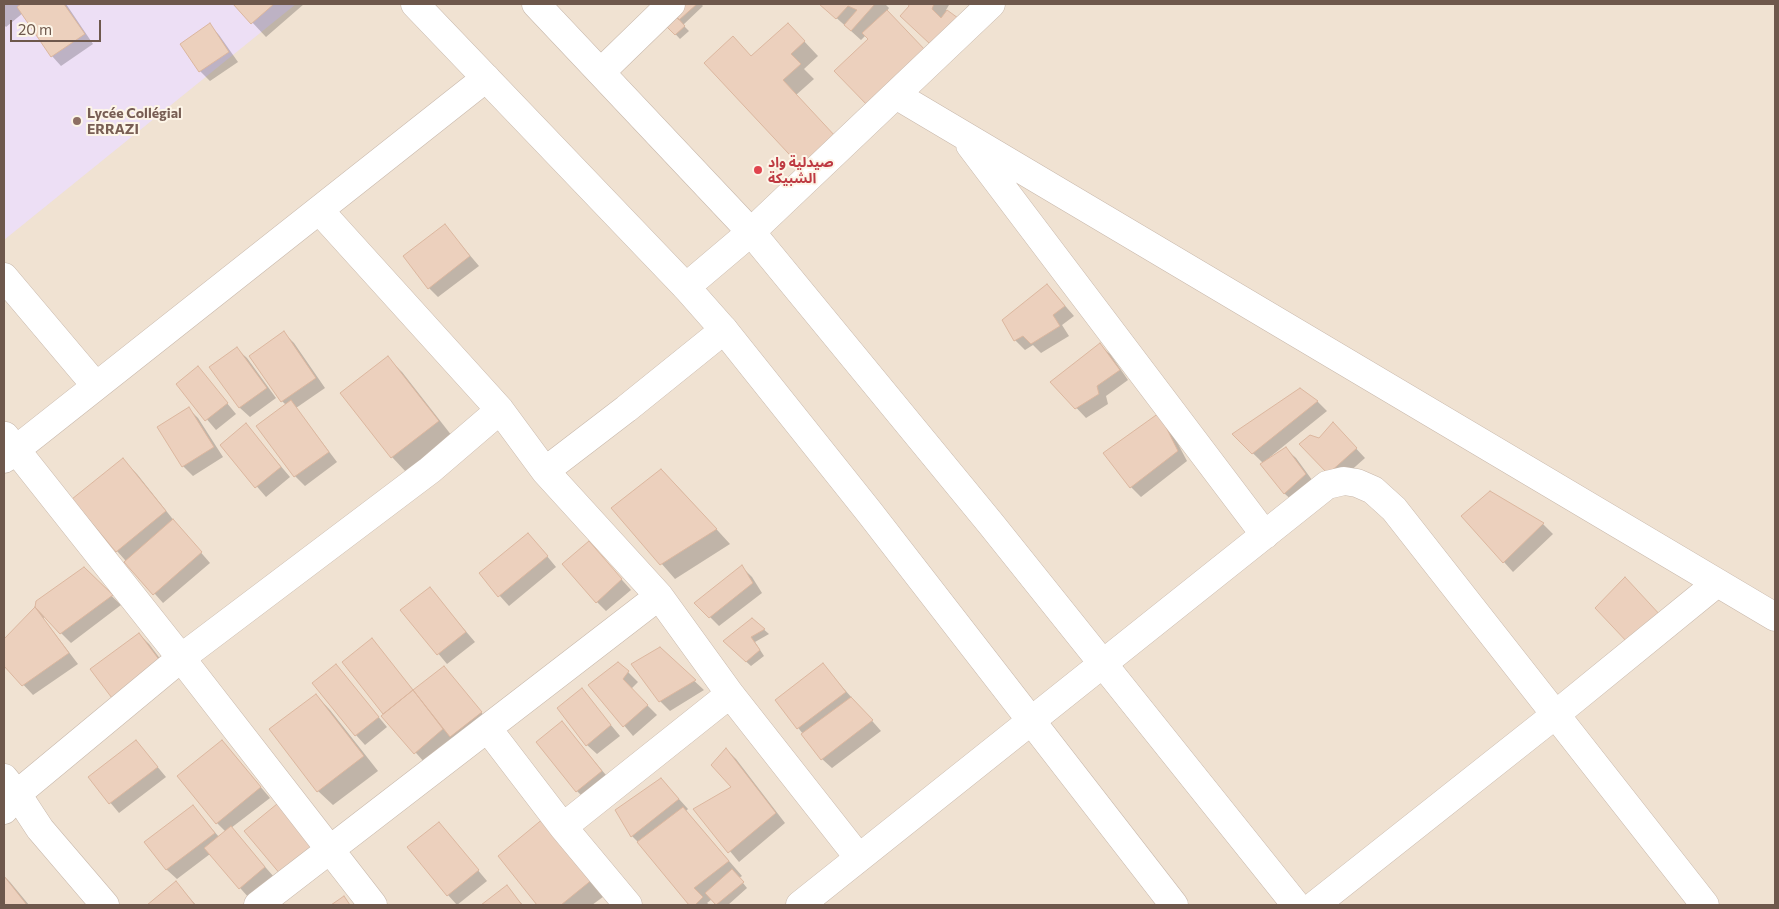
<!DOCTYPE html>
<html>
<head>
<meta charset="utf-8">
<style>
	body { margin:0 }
	#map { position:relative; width:1779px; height:909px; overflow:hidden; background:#f9f0e2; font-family:Commissioner,sans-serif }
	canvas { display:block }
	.frame { position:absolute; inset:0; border:5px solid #6e584c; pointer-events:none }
	.scale { position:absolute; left:10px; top:20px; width:91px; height:22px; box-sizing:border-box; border:2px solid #6e584c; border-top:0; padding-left:6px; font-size:15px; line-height:18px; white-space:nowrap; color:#6e584c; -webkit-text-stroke:4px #fdf5e8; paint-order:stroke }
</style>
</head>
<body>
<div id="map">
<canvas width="1779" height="909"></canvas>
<div class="frame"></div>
<div class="scale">20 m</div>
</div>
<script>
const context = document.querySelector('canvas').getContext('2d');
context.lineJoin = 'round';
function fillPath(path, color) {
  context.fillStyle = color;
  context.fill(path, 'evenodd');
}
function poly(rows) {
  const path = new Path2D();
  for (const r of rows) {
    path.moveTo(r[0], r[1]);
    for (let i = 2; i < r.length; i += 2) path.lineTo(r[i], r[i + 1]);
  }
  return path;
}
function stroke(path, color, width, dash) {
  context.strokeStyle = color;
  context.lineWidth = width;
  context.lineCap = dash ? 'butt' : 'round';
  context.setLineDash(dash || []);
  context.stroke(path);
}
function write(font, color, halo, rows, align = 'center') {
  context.font = font + ' Commissioner,"Noto Sans Arabic",sans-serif';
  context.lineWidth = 4;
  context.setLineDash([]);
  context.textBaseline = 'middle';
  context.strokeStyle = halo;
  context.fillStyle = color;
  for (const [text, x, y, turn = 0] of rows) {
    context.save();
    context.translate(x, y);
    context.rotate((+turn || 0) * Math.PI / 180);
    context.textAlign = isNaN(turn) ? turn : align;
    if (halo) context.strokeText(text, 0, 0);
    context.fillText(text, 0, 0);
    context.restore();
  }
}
const residential = poly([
	[4,4,1775,4,1775,905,4,905]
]);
const education = poly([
	[4,4,296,4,4,240]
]);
const shadow = poly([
	[4,4,66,4,93,44,61,66,52,56,23,13,6,27,4,25],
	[235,4,304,4,266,37],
	[680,4,701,4,703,6,683,25,689,31,680,39,666,24],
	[821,4,885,4,889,8,869,39,866,35,861,40],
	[909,4,948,4,949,5,946,10,966,28,911,6],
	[210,25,219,35,238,62,210,81,200,71,181,44],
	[802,39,818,56,804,69,814,79,796,95,752,57],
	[445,226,479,266,438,297,429,288],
	[1047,285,1074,316,1062,325,1069,336,1041,353,1033,345,1025,350,1015,340],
	[284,333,294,343,325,388,296,408,337,462,305,486,295,476,257,427,286,405,282,401],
	[1100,345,1110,354,1128,380,1106,396,1108,404,1086,418,1052,382],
	[237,349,247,358,276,398,250,417,240,408,211,367],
	[388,358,402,372,452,436,406,472,392,457,342,393],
	[198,368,236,414,216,430,177,384],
	[1300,390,1318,402,1327,411,1270,457,1271,459,1286,449,1296,458,1315,484,1295,503,1285,494,1262,465,1263,463,1233,434],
	[188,408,198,418,223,457,193,476,183,466,158,427],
	[1333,424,1365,458,1338,482,1320,440],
	[246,425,290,477,266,497,221,445],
	[1168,425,1187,461,1141,497,1131,487,1105,453],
	[123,460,137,474,179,527,210,563,163,603,117,551],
	[676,485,730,544,675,579,613,508],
	[1490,492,1543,524,1553,534,1513,572,1504,562],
	[537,544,556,567,509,606,480,574],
	[598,553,631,590,606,611,597,602],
	[742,567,752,577,762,593,719,626,696,603],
	[84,569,121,605,71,643,45,617,43,618,78,664,33,695,4,664,4,641,36,608],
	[429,588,475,642,447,664,402,610],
	[752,619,769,634,755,642,764,656,751,666,729,646],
	[139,634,149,644,173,676,125,711],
	[372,640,414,691,444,667,490,723,425,763,383,716,385,714,343,662],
	[660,649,704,690,670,711,660,701,633,664],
	[823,665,881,731,832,768,822,759,777,700],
	[336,666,387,727,365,745,356,735],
	[628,672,638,682,631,689,657,715,633,736,590,685],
	[582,690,620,736,597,754,587,745],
	[316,695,330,710,378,771,333,805,318,791,271,730],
	[562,723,611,781,587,801,577,791,538,742],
	[136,741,166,777,119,813,89,777],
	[222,741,270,798,231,828,274,877,249,898,210,854,177,879,167,870,146,842,193,807,219,837,226,832,217,823],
	[726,749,736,759,785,823,739,862,695,809,733,787],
	[661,779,688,809,686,811,742,876,739,878,747,888,728,905,718,905,712,899,707,903,710,905,691,905,642,846,632,836],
	[544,820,607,894,592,905,539,905,499,856],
	[439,824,487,881,457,905,448,895],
	[4,876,10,882,29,905,4,905],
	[176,883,196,905,149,905],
	[506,887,523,905,483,905]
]);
const building = poly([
	[21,4,64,4,85,34,51,57,17,7,21,4],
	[233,4,274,4,251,24,233,4],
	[678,4,697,4,679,20,671,11,678,4],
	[819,4,875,4,851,31,844,25,857,10,848,6,836,19,819,4],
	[908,4,934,4,932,9,941,18,947,10,958,18,930,44,900,16,909,6,908,4],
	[887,10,927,52,869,107,834,71,868,39,862,33,887,10],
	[674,14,685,26,675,35,664,24,674,14],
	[210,23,229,52,199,72,180,44,210,23],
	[788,23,805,41,791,54,801,64,783,80,836,137,802,168,704,63,733,36,751,56,788,23],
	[445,224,470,256,428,289,403,256,445,224],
	[1047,284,1065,306,1053,315,1060,326,1031,344,1023,336,1014,341,1002,320,1047,284],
	[284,331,316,378,281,402,249,356,284,331],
	[1100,343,1120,370,1097,386,1099,394,1075,409,1050,382,1100,343],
	[237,347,267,388,239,408,209,367,237,347],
	[388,356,439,421,391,458,340,393,388,356],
	[198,366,228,403,205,421,176,384,198,366],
	[1300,388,1318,401,1252,454,1232,434,1300,388],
	[291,400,329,452,294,477,256,426,291,400],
	[189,407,214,447,182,467,157,427,189,407],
	[1159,413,1178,451,1130,488,1103,453,1159,413],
	[1333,422,1357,448,1328,474,1299,444,1310,435,1319,438,1333,422],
	[246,423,281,467,255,488,220,445,246,423],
	[1286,447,1306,474,1284,494,1260,464,1286,447],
	[123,458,166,511,116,552,72,499,123,458],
	[661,469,717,529,660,565,611,508,661,469],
	[1490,491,1544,523,1503,563,1461,516,1490,491],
	[173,519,202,552,153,595,124,562,173,519],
	[528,533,548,556,498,597,479,573,528,533],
	[589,541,622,579,596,603,562,564,589,541],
	[742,565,753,583,709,618,694,603,742,565],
	[84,567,113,595,60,634,35,607,36,601,84,567],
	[1625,577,1662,617,1629,644,1595,608,1625,577],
	[430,587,466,632,437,655,400,610,430,587],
	[35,607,69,653,22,686,4,666,4,639,35,607],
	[752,618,765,629,751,637,760,650,746,662,723,641,752,618],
	[139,633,164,666,115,702,90,669,139,633],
	[372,638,413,690,383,714,342,662,372,638],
	[660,647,696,680,659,702,631,664,660,647],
	[618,662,629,671,623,679,648,705,623,727,588,685,618,662],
	[823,663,846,692,797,729,775,700,823,663],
	[336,664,379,717,355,736,312,683,336,664],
	[444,666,482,712,450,737,413,690,444,666],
	[582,688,611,725,586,746,557,708,582,688],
	[413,690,443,729,414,754,381,716,413,690],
	[316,694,364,756,317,792,269,729,316,694],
	[851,697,873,720,821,760,801,734,851,697],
	[562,721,602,771,576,792,536,742,562,721],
	[136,740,158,767,109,804,88,777,136,740],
	[222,740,261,787,216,824,177,776,222,740],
	[726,748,776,813,728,853,693,809,731,787,711,765,726,748],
	[661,778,679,799,631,837,615,810,661,778],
	[277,804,314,848,281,875,244,831,277,804],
	[193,805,215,833,166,870,144,842,193,805],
	[683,807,729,861,694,888,703,897,695,905,689,905,637,842,683,807],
	[544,818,593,879,561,905,537,905,498,856,544,818],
	[439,822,479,870,447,896,407,847,439,822],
	[231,826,265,867,239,889,204,848,231,826],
	[732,869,744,882,716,905,705,893,732,869],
	[4,876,27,905,4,905,4,876],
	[176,881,195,905,147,905,176,881],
	[507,885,522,905,481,905,507,885],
	[344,896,350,905,331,905,344,896]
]);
const minor = poly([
	[601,72,671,4],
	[896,95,1775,617],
	[970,145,1265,535],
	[319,210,500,410,545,471,659,596,730,694,859,858],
	[4,277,96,386],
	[686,287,751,232,991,4],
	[5,436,181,658,373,905],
	[4,459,486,78],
	[545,471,626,409,724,330],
	[488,729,563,827,628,905],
	[4,778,17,794,40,829,105,905],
	[4,810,17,794,181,658,430,470,500,410],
	[563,827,730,694],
	[258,905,659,596],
	[800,905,1327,485,1344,481,1357,483,1373,490,1394,509,1705,905],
	[1315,905,1555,715,1717,583]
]);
const tertiary = poly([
	[415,4,686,287,724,330,870,513,1174,905],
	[536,4,751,232,991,524,1296,905]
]);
const markers = [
	[77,121,5,"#8d6e63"],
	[758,170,5,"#e0444e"]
];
const educationNames = [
	["Lycée Collégial",87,113],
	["ERRAZI",87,129]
];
const healthNames = [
	["صيدلية واد",768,162],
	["الشبيكة",768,178]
];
fillPath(residential, '#f0e2d2');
fillPath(education, '#eddff5');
fillPath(shadow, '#0003');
fillPath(building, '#ecd0bd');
stroke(building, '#dcb79f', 1);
stroke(minor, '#c8b8ab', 29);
stroke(tertiary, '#c8b8ab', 29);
stroke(minor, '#fff', 28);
stroke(tertiary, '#fff', 28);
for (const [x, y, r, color] of markers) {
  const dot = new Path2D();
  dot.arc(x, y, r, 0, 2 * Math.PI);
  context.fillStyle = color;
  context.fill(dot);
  stroke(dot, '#fdf5e8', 2);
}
write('bold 14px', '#785e54', '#fdf5e8', educationNames, 'left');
write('bold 14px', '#be3a42', '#fdf5e8', healthNames, 'left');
</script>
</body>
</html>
